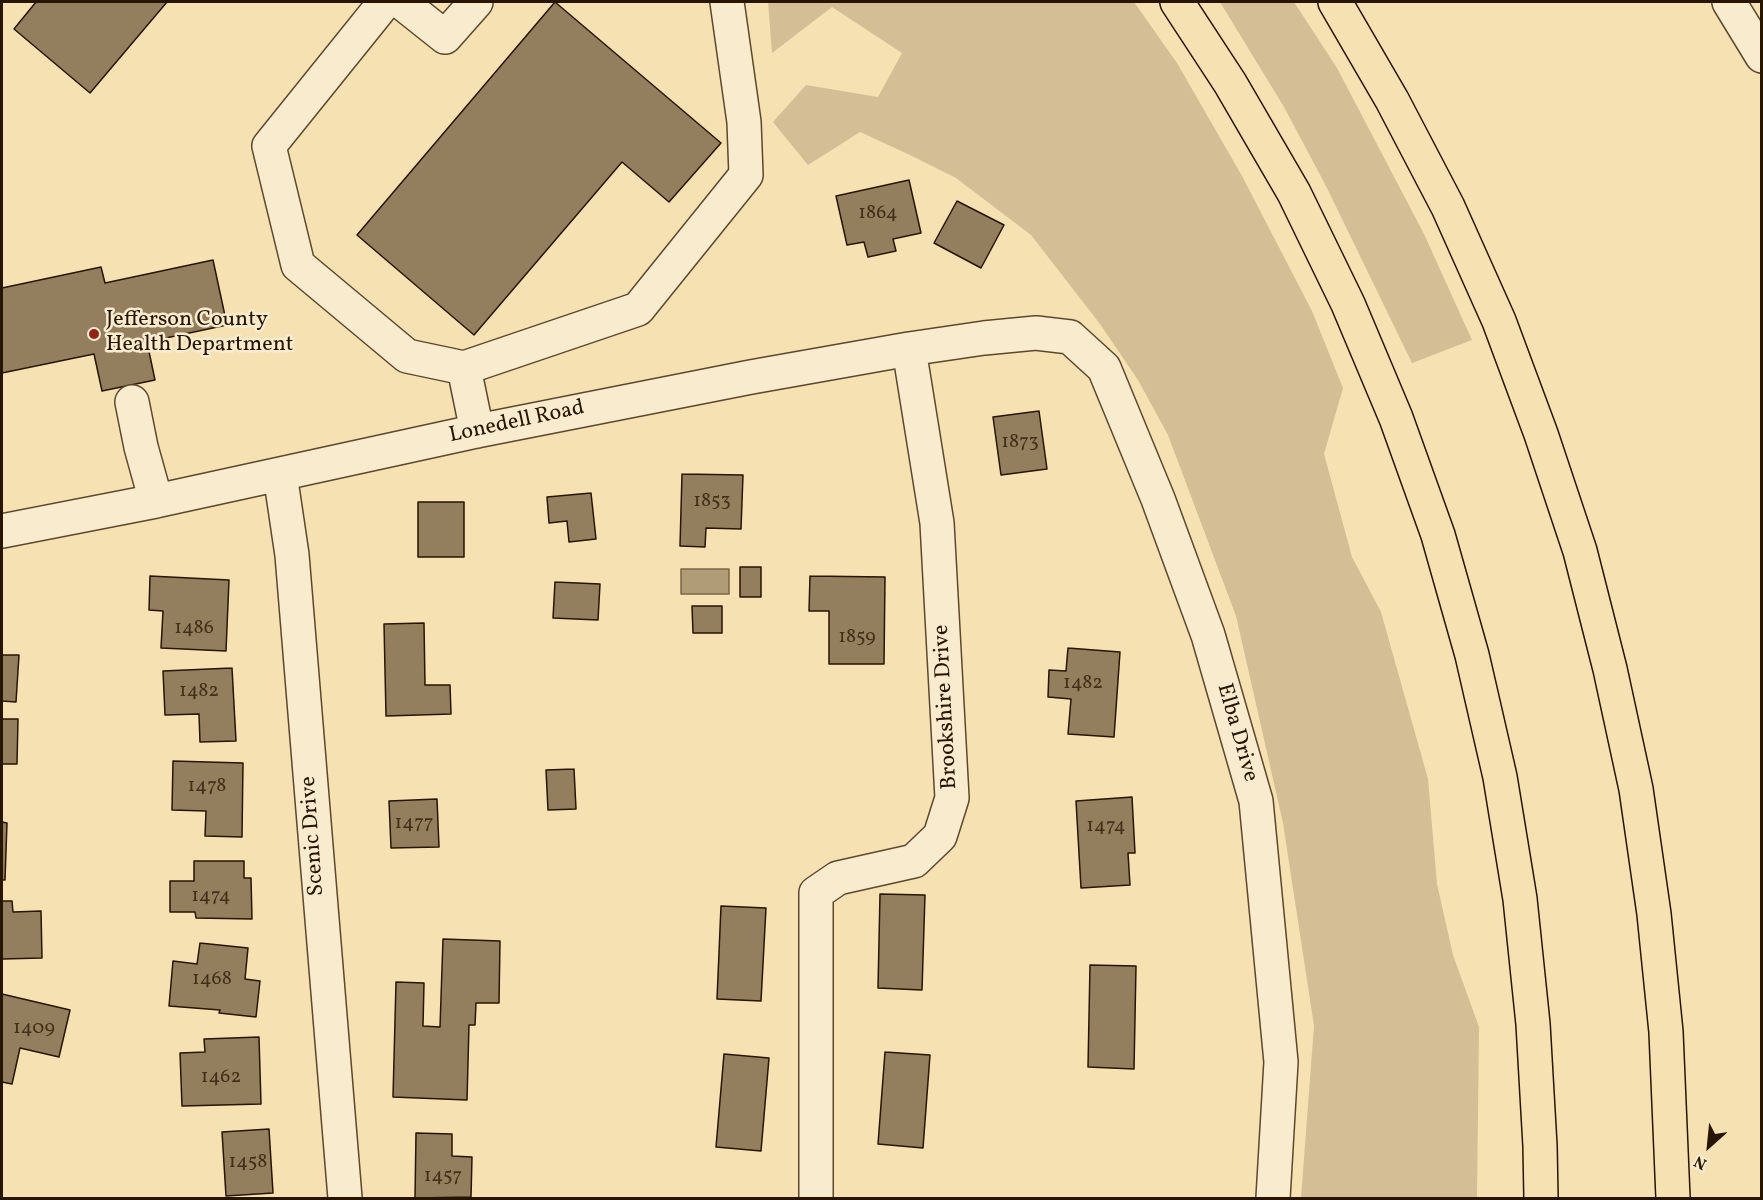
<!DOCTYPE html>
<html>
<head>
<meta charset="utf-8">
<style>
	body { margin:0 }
	#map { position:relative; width:1763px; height:1200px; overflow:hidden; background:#f6e1b3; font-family:Vollkorn,serif }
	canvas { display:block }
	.frame { position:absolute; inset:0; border:3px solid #281501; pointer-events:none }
	.north { position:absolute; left:1679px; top:1116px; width:60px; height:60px; -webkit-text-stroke:4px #f9ecce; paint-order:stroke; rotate:207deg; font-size:16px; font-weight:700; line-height:24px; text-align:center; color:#281501 }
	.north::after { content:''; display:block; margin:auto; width:21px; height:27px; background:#281501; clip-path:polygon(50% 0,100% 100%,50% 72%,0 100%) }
</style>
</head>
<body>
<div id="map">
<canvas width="1763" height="1200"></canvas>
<div class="frame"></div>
<div class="north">N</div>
</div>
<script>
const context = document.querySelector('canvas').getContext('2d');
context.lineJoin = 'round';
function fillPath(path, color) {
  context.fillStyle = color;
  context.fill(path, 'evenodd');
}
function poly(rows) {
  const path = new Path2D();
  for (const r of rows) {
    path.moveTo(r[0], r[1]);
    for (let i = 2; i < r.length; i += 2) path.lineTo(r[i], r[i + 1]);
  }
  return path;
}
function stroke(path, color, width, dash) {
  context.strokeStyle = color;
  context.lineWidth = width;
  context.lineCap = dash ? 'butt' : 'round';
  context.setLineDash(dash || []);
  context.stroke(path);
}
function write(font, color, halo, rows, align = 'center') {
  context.font = font + ' Vollkorn,serif';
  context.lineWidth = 5;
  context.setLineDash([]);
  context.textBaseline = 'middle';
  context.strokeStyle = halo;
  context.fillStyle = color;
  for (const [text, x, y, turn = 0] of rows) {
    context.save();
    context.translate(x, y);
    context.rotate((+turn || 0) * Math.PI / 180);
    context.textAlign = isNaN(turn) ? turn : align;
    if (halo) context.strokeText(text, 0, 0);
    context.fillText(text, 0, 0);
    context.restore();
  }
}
const green = poly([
	[768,2,1134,2,1177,63,1242,176,1312,311,1343,388,1324,454,1352,557,1381,612,1428,779,1437,884,1453,955,1479,1027,1477,1198,1301,1198,1314,1026,1283,823,1236,616,1168,435,1138,380,1100,324,1031,235,956,178,910,155,860,132,808,165,773,122,806,85,878,97,902,53,832,7,772,53],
	[1220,2,1294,2,1337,68,1424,234,1472,340,1412,363,1326,186,1284,107]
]);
const water = poly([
	[681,569,729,569,729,594,681,594,681,569]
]);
const building = poly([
	[36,2,167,2,90,93,14,29,36,2],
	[555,2,721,143,669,202,622,162,474,335,357,235,555,2],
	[909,180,921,233,893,239,896,251,868,257,864,242,847,245,836,196,909,180],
	[957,201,1004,225,981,268,934,243,957,201],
	[213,260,227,325,147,342,155,380,102,391,94,354,2,373,2,288,101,267,105,283,213,260],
	[1039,411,1047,469,1001,475,993,417,1039,411],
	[682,474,743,475,741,529,706,528,705,547,680,546,682,474],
	[591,493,596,539,569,542,567,521,549,523,547,497,591,493],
	[418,502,464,502,464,557,418,557,418,502],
	[740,567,761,567,761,597,740,597,740,567],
	[150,576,229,580,226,651,161,648,163,611,149,610,150,576],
	[810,576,885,577,884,664,829,664,829,611,809,611,810,576],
	[555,582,600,584,598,620,553,618,555,582],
	[692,606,722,606,722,633,693,633,692,606],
	[424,623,425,685,450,685,451,714,386,716,384,624,424,623],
	[1068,648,1120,652,1114,737,1068,734,1071,699,1048,697,1049,670,1066,671,1068,648],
	[2,655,19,655,16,702,2,701,2,655],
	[232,668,236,741,200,742,199,714,165,715,163,671,232,668],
	[2,719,18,719,17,764,2,764,2,719],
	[173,761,243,763,242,837,205,836,206,811,172,810,173,761],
	[574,769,576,809,548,810,546,770,574,769],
	[1132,797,1135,853,1128,853,1130,885,1081,888,1076,801,1132,797],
	[437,799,439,847,391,848,389,801,437,799],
	[2,822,7,823,5,880,2,880,2,822],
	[194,861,244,861,244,878,251,878,252,919,196,918,195,912,170,912,170,881,194,881,194,861],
	[880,894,925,895,922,990,878,988,880,894],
	[2,901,12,901,13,912,41,911,42,958,2,959,2,901],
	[721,906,766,908,761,1001,717,999,721,906],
	[443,939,500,941,499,1003,476,1003,475,1025,469,1025,467,1100,393,1097,396,982,424,983,423,1026,440,1027,443,939],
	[200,943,248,948,245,979,260,981,256,1017,219,1013,220,1010,169,1006,173,961,197,964,200,943],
	[1090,965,1136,966,1134,1069,1088,1067,1090,965],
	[2,994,70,1010,59,1057,20,1048,12,1084,2,1082,2,994],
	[259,1037,261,1104,182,1106,180,1053,205,1052,204,1039,259,1037],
	[885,1052,930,1055,923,1148,878,1144,885,1052],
	[724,1054,769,1058,761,1151,716,1147,724,1054],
	[269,1129,273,1193,226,1196,222,1132,269,1129],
	[416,1133,452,1134,452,1156,472,1157,471,1197,415,1198,416,1133]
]);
const minor = poly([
	[385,2,269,146,298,265,407,356,464,368,638,309,746,175,744,122,727,2],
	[401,2,445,37,476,2],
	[1729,2,1762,56],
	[464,368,477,431],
	[132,402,141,447,156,501],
	[280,474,292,555,345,1198],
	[2,531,156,501,477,431,751,377,909,349,984,338,1036,333,1070,337,1104,368,1158,499,1208,635,1256,801,1281,1062,1273,1198],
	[816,1198,816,893,838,878,914,861,940,836,952,798,937,523,909,349]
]);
const highway = poly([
	[1177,2,1230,83,1294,193,1348,304,1396,418,1438,535,1472,655,1500,777,1520,899,1533,1024,1540,1146,1541,1198],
	[1335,2,1392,100,1448,207,1499,321,1541,434,1580,551,1610,669,1636,789,1654,914,1666,1032,1673,1198]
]);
const markers = [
	[94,334,6,"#8f2418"]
];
const numberNames = [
	["1864",878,214],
	["1873",1020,443],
	["1853",712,502],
	["1486",194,629],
	["1859",857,638],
	["1482",1083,684],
	["1482",199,692],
	["1478",207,787],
	["1477",414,824],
	["1474",1106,827],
	["1474",211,897],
	["1468",212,980],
	["1409",34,1029],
	["1462",221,1078],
	["1458",248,1163],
	["1457",443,1177]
];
const poiNames = [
	["Jefferson County",106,321],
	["Health Department",106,346]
];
const streetNames = [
	["Lonedell Road",517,423,-12],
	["Brookshire Drive",947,707,-93],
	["Elba Drive",1236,733,74],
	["Scenic Drive",314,836,-94]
];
fillPath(green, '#d3be95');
fillPath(water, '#b09c76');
stroke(water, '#7a6647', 1.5);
fillPath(building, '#937f5e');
stroke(building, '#281501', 1.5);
stroke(minor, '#5c482e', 36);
stroke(highway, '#281501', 36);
stroke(minor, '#f9ecce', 33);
stroke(highway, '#f6e1b3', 33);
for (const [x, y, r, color] of markers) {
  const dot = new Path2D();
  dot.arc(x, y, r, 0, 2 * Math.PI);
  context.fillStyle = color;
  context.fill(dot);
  stroke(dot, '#f9ecce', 2);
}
write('20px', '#433018', null, numberNames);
write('22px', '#281501', '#f9ecce', poiNames, 'left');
write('22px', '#281501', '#f9ecce', streetNames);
</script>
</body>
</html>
